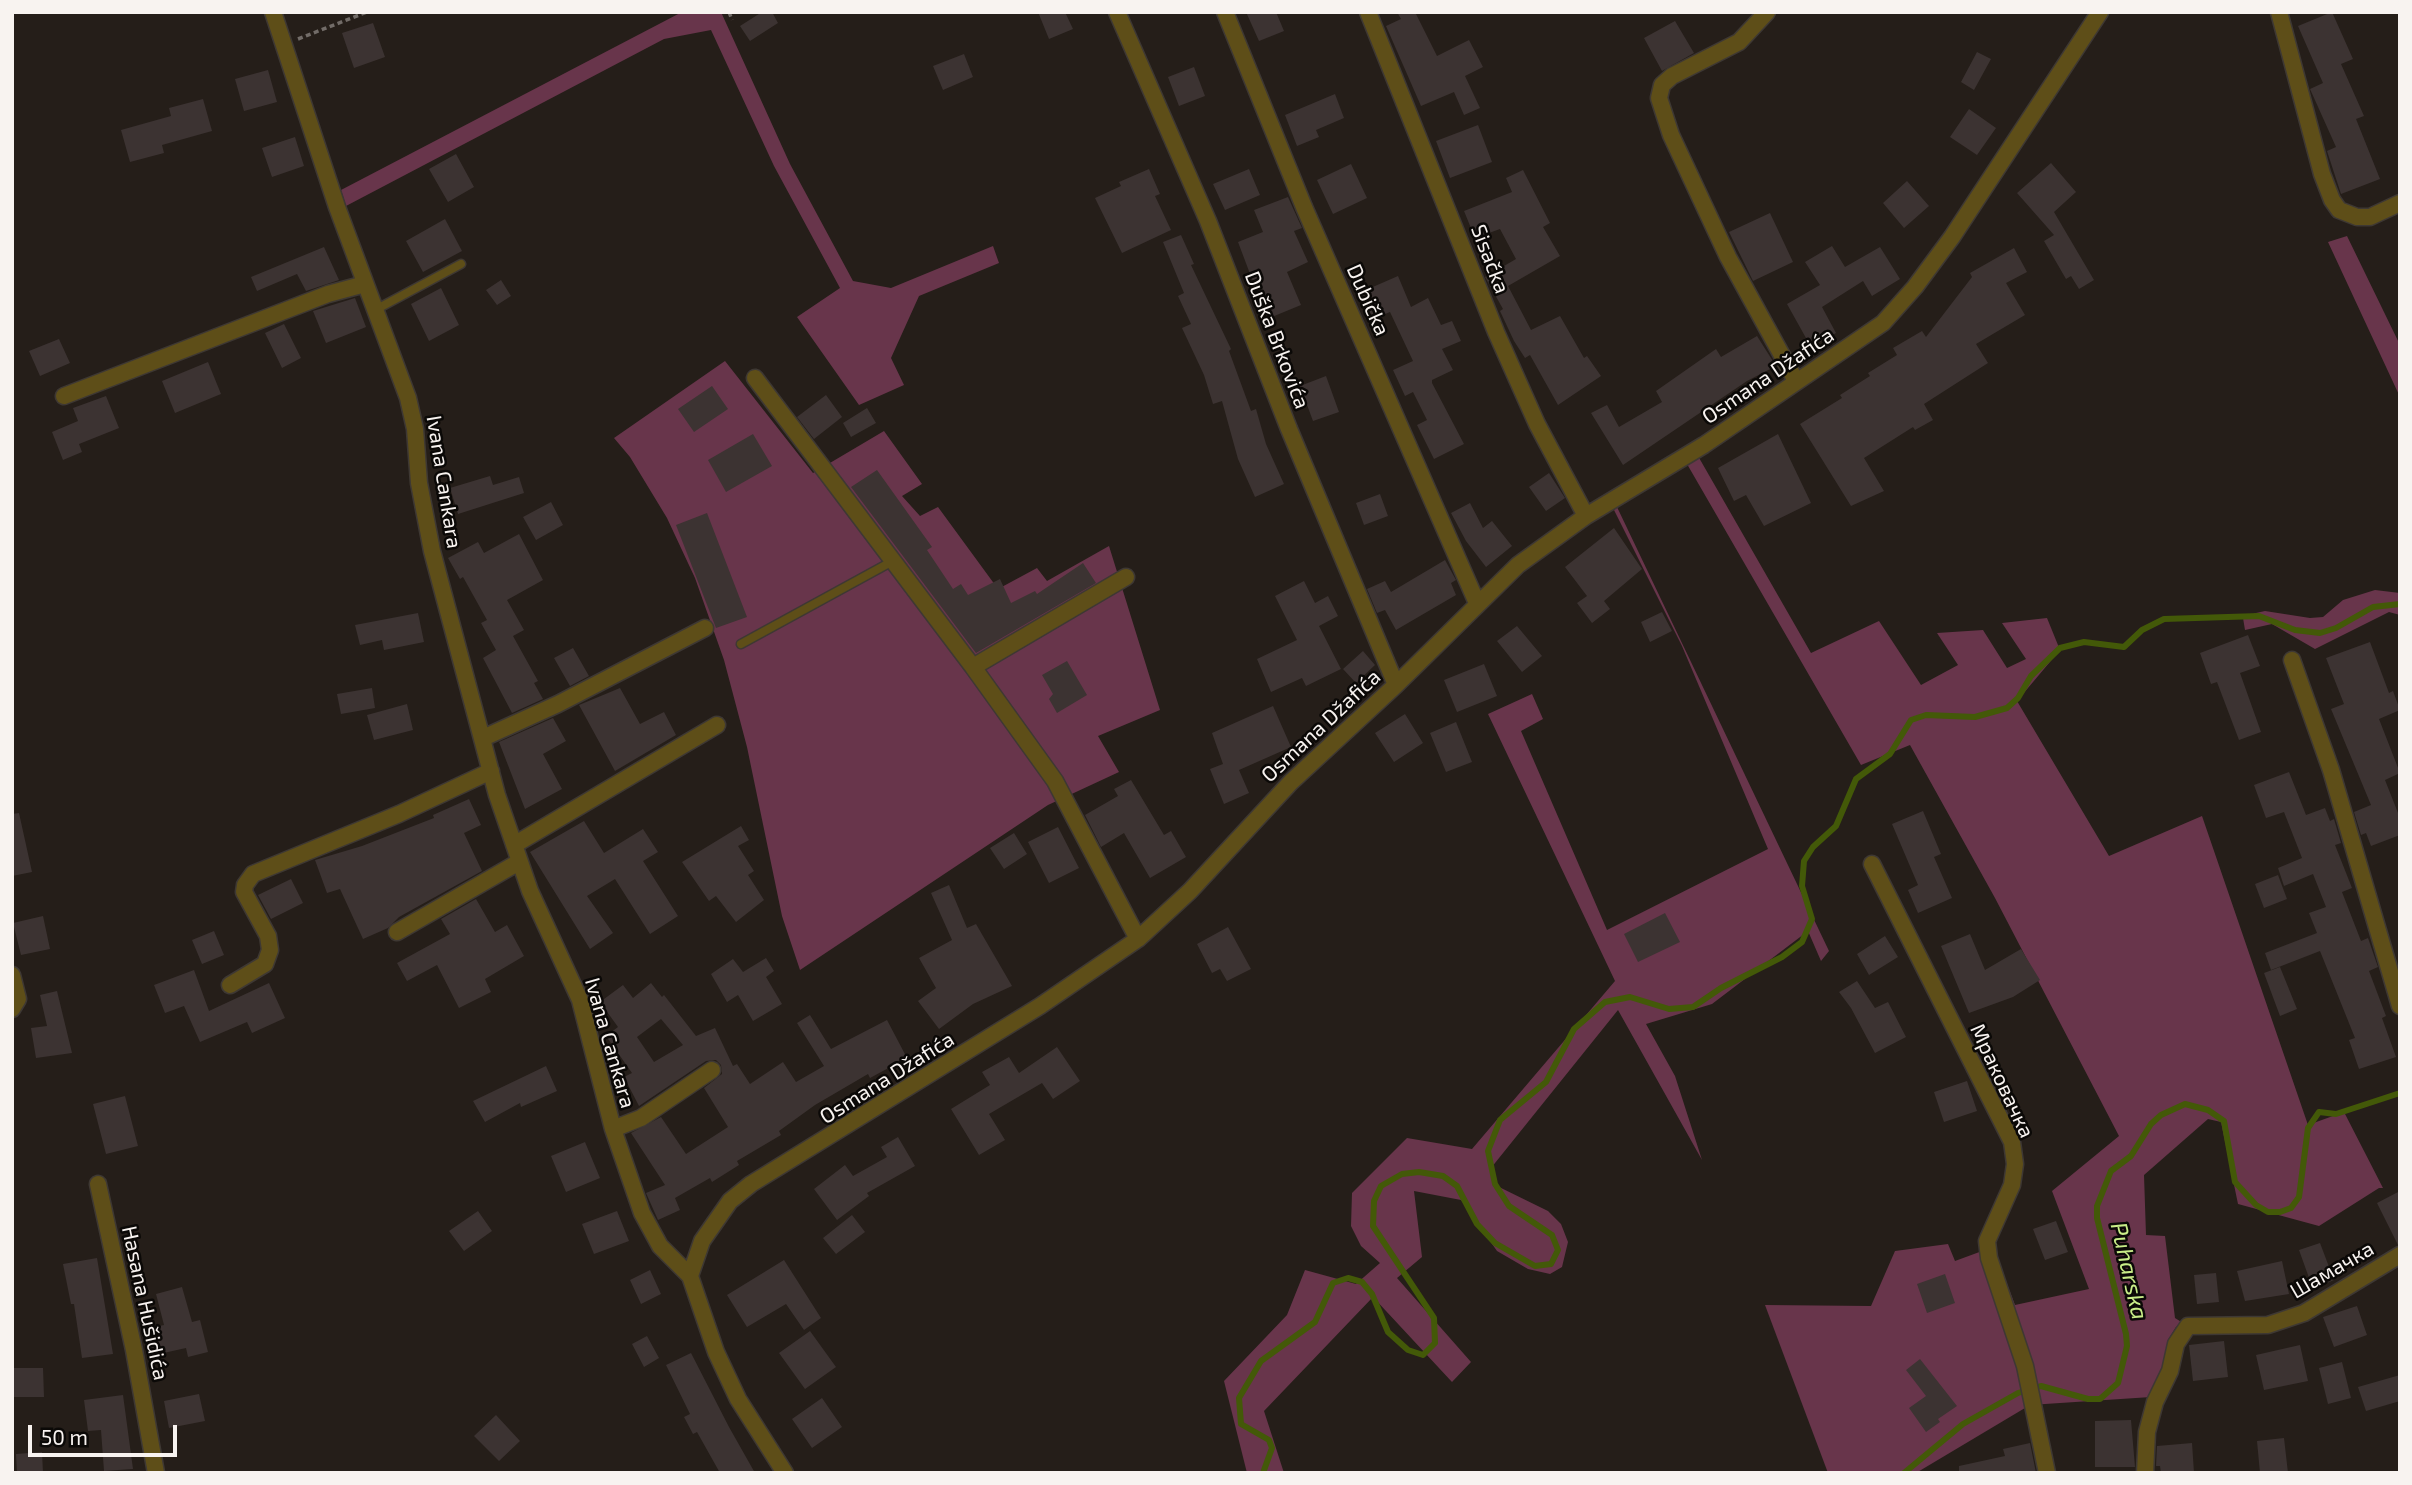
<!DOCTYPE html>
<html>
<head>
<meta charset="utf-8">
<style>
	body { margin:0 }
	#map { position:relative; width:2412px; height:1485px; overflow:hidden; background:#251e19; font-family:"Exo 2",sans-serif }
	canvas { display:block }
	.frame { position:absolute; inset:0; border:14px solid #f8f3f0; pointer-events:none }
	.scale { position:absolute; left:28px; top:1425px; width:149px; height:32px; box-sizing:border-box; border:4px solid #f8f3f0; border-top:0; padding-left:9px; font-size:21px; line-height:24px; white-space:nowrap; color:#f8f3f0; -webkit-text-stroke:5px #0b0907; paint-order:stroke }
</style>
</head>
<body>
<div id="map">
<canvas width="2412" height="1485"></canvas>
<div class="frame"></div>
<div class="scale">50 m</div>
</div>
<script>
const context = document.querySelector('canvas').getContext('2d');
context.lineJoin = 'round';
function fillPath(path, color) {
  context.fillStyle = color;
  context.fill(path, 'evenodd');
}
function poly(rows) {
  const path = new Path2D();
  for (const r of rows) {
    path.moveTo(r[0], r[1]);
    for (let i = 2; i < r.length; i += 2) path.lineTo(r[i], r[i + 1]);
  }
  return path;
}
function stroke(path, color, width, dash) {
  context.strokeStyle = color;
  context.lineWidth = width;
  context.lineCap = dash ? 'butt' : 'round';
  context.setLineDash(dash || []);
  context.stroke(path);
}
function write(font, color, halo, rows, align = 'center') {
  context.font = font + ' "Exo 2",sans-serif';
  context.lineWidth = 5;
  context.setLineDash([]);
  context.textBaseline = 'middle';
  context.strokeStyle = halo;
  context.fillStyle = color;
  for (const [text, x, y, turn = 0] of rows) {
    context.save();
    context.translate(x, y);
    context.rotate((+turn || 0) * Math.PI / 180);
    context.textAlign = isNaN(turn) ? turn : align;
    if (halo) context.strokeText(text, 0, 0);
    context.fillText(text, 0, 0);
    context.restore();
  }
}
const green = poly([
	[682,12,721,12,790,164,853,281,891,288,993,246,999,263,919,296,891,358,904,385,859,405,797,317,840,288,774,166,711,30,664,39,346,206,341,190],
	[2347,236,2400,345,2400,397,2328,242],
	[725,361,813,473,884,431,922,484,902,496,920,516,938,507,998,589,1037,568,1047,581,1109,546,1160,710,1098,736,1119,772,1048,805,800,970,782,916,747,747,724,660,695,578,667,518,630,457,614,438],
	[1698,456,1811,653,1879,621,1921,685,1958,665,1937,633,1983,630,2007,668,2026,659,2002,623,2047,618,2060,650,2017,701,2109,856,2202,816,2308,1125,2344,1112,2383,1188,2379,1188,2319,1226,2238,1204,2221,1122,2208,1119,2144,1175,2146,1235,2165,1236,2175,1318,2183,1323,2176,1327,2168,1340,2164,1368,2151,1397,2030,1405,1916,1473,1828,1473,1765,1305,1871,1306,1895,1251,1948,1244,1955,1261,1993,1247,2015,1305,2089,1289,2052,1191,2119,1136,1995,898,1910,745,1861,765,1687,464],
	[1617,507,1829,951,1821,961,1808,931,1712,1004,1646,1024,1675,1076,1702,1160,1618,1010,1491,1168,1497,1186,1548,1211,1561,1224,1568,1242,1562,1267,1550,1274,1528,1269,1497,1251,1461,1200,1414,1191,1422,1257,1397,1278,1471,1362,1452,1382,1373,1297,1264,1411,1284,1473,1247,1473,1224,1381,1287,1315,1305,1270,1356,1284,1380,1263,1361,1246,1351,1226,1352,1193,1407,1138,1472,1149,1615,981,1488,714,1532,694,1543,719,1521,731,1607,930,1768,849,1682,646,1614,510],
	[2375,590,2400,593,2400,615,2389,612,2315,649,2272,624,2245,630,2243,618,2256,613,2265,611,2310,618,2323,617,2343,600]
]);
const stream = poly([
	[1263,1473,1272,1448,1269,1440,1241,1424,1239,1398,1261,1361,1315,1322,1333,1283,1348,1278,1362,1282,1372,1294,1388,1332,1408,1350,1423,1355,1435,1343,1434,1318,1373,1226,1374,1201,1381,1186,1402,1174,1419,1172,1443,1176,1457,1186,1477,1224,1495,1243,1535,1266,1551,1264,1558,1250,1552,1235,1509,1206,1495,1184,1488,1151,1500,1120,1546,1082,1574,1029,1605,1002,1630,997,1669,1009,1693,1007,1721,988,1782,957,1802,942,1812,919,1802,886,1804,861,1813,847,1836,826,1856,779,1890,754,1911,720,1926,715,1975,717,2007,708,2018,698,2031,676,2060,648,2084,642,2124,647,2142,630,2164,619,2259,616,2295,630,2320,633,2336,628,2373,607,2400,604],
	[1904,1473,1963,1424,2018,1393,2041,1386,2088,1399,2100,1399,2118,1383,2127,1346,2126,1334,2097,1218,2097,1206,2111,1171,2131,1156,2151,1124,2161,1115,2185,1104,2208,1110,2224,1121,2235,1182,2256,1205,2268,1212,2280,1212,2291,1208,2299,1197,2308,1128,2319,1112,2336,1114,2400,1093]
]);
const building = poly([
	[762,12,772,12,778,23,750,41,740,26],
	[1038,12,1065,12,1073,29,1049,39],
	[1246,12,1276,12,1284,31,1259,41],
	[1397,12,1415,12,1437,56,1469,40,1483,67,1465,76,1480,108,1464,115,1454,92,1421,106,1386,26,1401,19],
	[2332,12,2353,59,2341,64,2364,116,2356,119,2380,179,2341,194,2327,151,2336,147,2310,89,2323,83,2298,26],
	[1675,21,1694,53,1662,71,1644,38],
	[373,23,385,57,354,68,342,33],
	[1977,52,1991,59,1974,90,1961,82],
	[964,54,973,77,943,90,933,66],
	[1194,67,1205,96,1179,106,1168,77],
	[268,70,277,102,244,111,235,79],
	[1335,94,1344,118,1316,130,1319,137,1297,146,1285,115],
	[203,99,212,131,162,145,164,153,130,162,121,130,171,116,169,108],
	[1969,109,1996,128,1977,155,1950,137],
	[1478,125,1492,162,1450,178,1436,141],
	[295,137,304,166,272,177,262,148],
	[456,154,474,187,448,202,429,169],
	[2051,163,2076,192,2054,212,2094,280,2079,289,2071,276,2066,279,2044,241,2054,235,2017,193],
	[1351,164,1367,198,1333,214,1317,180],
	[1149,169,1160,194,1155,196,1171,230,1122,253,1095,198,1121,186,1119,182],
	[1249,169,1260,195,1225,210,1213,184],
	[1523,170,1550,223,1543,227,1560,256,1508,286,1531,330,1560,316,1584,358,1587,356,1601,376,1558,405,1530,355,1525,358,1514,341,1500,311,1503,309,1485,277,1516,259,1500,229,1475,238,1464,211,1512,192,1506,178],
	[1907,181,1929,206,1904,228,1883,203],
	[1288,197,1302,228,1294,231,1308,262,1287,272,1301,305,1267,319,1238,242,1263,232,1254,210],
	[1770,213,1793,262,1753,281,1729,232],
	[445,219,462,251,423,272,406,241],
	[1181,235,1194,264,1191,265,1231,349,1229,351,1251,411,1256,409,1266,444,1284,484,1255,497,1238,459,1222,401,1213,404,1204,375,1182,328,1191,324,1178,296,1184,293,1163,242],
	[1832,246,1845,267,1880,247,1900,279,1872,296,1863,281,1822,307,1836,333,1811,347,1787,304,1820,285,1805,262],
	[324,247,339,280,306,291,297,274,257,291,251,277],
	[2014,248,2027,272,2006,283,2025,315,1976,344,1988,363,1924,404,1933,420,1915,430,1913,427,1864,458,1884,491,1851,506,1800,424,1842,398,1840,395,1870,376,1868,373,1897,355,1893,348,1922,331,1926,337,1972,277,1970,273],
	[1398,276,1411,307,1428,298,1441,325,1452,321,1461,341,1442,349,1453,370,1432,380,1432,383,1464,444,1434,459,1417,425,1427,420,1413,392,1405,396,1393,370,1413,361,1390,312,1370,320,1359,293],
	[501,280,511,296,497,305,486,290],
	[441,288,459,325,429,341,411,304],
	[355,298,366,327,326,343,313,311],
	[284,324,301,358,282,368,265,333],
	[1757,336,1776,366,1747,381,1623,465,1591,413,1607,405,1619,427,1662,402,1656,391,1716,349,1721,357],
	[59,339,70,363,40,376,29,351],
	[208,362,221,394,175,413,162,381],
	[1326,376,1339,412,1313,421,1300,386],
	[712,386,728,409,694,432,678,409],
	[826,395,842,417,814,439,797,417],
	[106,396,119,428,79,444,82,452,63,460,52,432,78,421,73,408],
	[867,408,876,423,851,437,843,423],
	[753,434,772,466,726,492,708,460],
	[1778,434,1811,503,1764,526,1746,495,1734,501,1718,468],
	[877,470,932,547,927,550,953,589,961,584,968,595,1000,579,1011,603,1035,591,1037,594,1083,563,1096,583,976,653,851,487],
	[1549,473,1565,498,1546,511,1529,487],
	[490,476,493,485,519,477,524,493,458,514,450,488],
	[1380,494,1388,516,1364,525,1356,503],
	[551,502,563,525,536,540,523,517],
	[1470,503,1483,528,1492,521,1512,546,1486,567,1466,541,1451,513],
	[707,513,747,617,716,628,676,525],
	[1614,528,1642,569,1604,601,1610,609,1592,623,1577,603,1587,596,1565,567],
	[519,534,543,580,507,600,524,630,513,636,538,681,534,683,543,699,512,713,483,658,496,650,481,623,487,620,463,577,460,579,448,558,478,542,484,553],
	[1445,560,1456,580,1451,583,1456,595,1396,630,1385,610,1377,613,1367,589,1385,581,1391,592],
	[1304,581,1315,603,1328,596,1338,616,1319,626,1341,669,1306,686,1302,678,1271,692,1257,659,1297,640,1275,596],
	[1662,612,1672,631,1650,642,1641,622],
	[418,613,424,642,384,650,382,640,360,645,355,625],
	[1517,626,1542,656,1522,672,1497,641],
	[2248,635,2260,666,2240,673,2261,732,2239,740,2217,682,2211,684,2200,653],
	[2370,642,2389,693,2393,691,2400,710,2379,719,2400,773,2385,780,2400,818,2400,835,2371,846,2366,833,2361,835,2354,812,2371,805,2331,709,2344,704,2326,658],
	[573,648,589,676,570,686,554,658],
	[1363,651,1375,665,1356,683,1343,669],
	[1067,661,1087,695,1057,713,1049,699,1053,694,1042,675],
	[1484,664,1497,696,1457,712,1444,680],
	[372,688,375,708,341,714,337,694],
	[620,688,640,724,664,712,676,735,615,771,579,705],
	[407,704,413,730,374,740,367,715],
	[1273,706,1291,747,1239,770,1249,793,1224,804,1210,769,1223,764,1212,733],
	[1405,714,1423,743,1394,762,1375,733],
	[553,718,566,741,543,754,562,789,525,809,499,742],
	[1456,722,1472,762,1446,772,1430,733],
	[2289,772,2306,815,2325,808,2330,821,2334,819,2341,843,2335,845,2352,888,2342,892,2361,941,2368,938,2378,967,2369,971,2386,1016,2382,1018,2396,1057,2359,1069,2349,1040,2355,1038,2320,951,2271,970,2265,953,2317,933,2309,913,2326,907,2313,874,2284,886,2278,868,2302,858,2284,812,2266,818,2254,785],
	[1131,780,1164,835,1171,831,1186,857,1150,878,1124,833,1101,847,1085,815,1118,796,1114,789],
	[469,799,481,825,464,833,482,871,399,917,388,928,363,939,340,889,327,893,315,860,362,846,434,818,433,815],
	[1923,811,1941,854,1934,857,1952,898,1918,913,1908,890,1918,885,1892,824],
	[19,813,32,872,12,876,12,814],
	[584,821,604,853,643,829,658,852,643,861,678,916,650,934,615,879,587,896,613,933,590,949,530,852],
	[741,826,749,840,738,846,754,871,748,875,764,900,736,922,716,896,709,901,682,862],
	[1058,827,1079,868,1049,883,1028,842],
	[1014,833,1027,854,1004,869,990,848],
	[2278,875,2287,899,2264,908,2255,884],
	[291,879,303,903,271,919,258,895],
	[949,885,967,928,976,924,1012,986,973,1004,939,1029,918,1001,936,988,919,958,952,940,931,893],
	[476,899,495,932,507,925,524,956,485,979,491,992,459,1008,437,965,407,981,397,963,450,934,441,919],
	[1665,913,1680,942,1638,962,1624,934],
	[43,916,50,949,21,955,13,923],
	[1228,927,1251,969,1227,981,1220,969,1212,973,1197,944],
	[214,931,224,955,202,964,192,940],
	[1970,934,1985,970,2021,949,2040,980,2013,997,1969,1013,1941,946],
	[1885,936,1898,957,1869,975,1857,954],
	[766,958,774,971,766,977,782,1004,753,1021,738,995,727,1002,711,974,733,959,743,972],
	[2280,967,2297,1009,2280,1016,2264,973],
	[194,970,209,1011,269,983,285,1018,252,1033,247,1022,200,1042,184,1006,165,1013,154,985],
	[1857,981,1875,1008,1888,1002,1906,1037,1875,1053,1851,1008,1839,992],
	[651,983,662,997,664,995,696,1036,715,1028,733,1066,737,1064,750,1084,783,1062,796,1082,824,1066,797,1023,810,1015,831,1049,887,1020,907,1058,870,1078,868,1074,815,1105,779,1131,781,1135,737,1161,739,1165,712,1182,710,1178,675,1198,680,1210,658,1220,646,1193,665,1185,631,1133,661,1117,686,1154,728,1127,704,1088,722,1074,721,1065,716,1060,706,1061,639,1106,624,1077,632,1073,606,1036,618,1027,600,1002,623,985,633,998],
	[661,1019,683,1045,654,1062,637,1037],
	[57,991,72,1053,36,1058,31,1028,47,1026,40,995],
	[1057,1047,1080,1081,1053,1099,1042,1083,989,1114,1005,1140,979,1155,951,1109,990,1085,982,1072,1009,1057,1019,1073],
	[546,1066,557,1091,521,1107,520,1103,485,1122,473,1101],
	[1967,1081,1977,1111,1944,1122,1934,1092],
	[125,1096,138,1146,106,1154,93,1104],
	[898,1137,915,1166,867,1193,869,1196,837,1220,814,1189,845,1165,853,1176,887,1157,881,1147],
	[585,1142,600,1178,566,1192,551,1156],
	[2400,1191,2400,1245,2398,1245,2377,1203],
	[478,1211,492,1231,464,1251,449,1231],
	[617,1211,629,1241,594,1254,582,1224],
	[852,1215,865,1232,836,1254,823,1238],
	[2056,1221,2068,1252,2045,1260,2033,1229],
	[2320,1243,2334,1280,2313,1289,2299,1250],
	[97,1258,113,1354,82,1358,74,1304,71,1304,63,1264],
	[784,1260,821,1318,804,1330,786,1304,747,1327,727,1295],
	[2282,1261,2289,1294,2245,1301,2237,1271],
	[650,1270,661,1294,641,1304,630,1280],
	[2216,1273,2219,1302,2197,1304,2194,1275],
	[1945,1274,1955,1303,1927,1313,1917,1284],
	[182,1287,192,1322,200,1320,208,1352,188,1357,186,1348,150,1356,145,1329,164,1325,156,1294],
	[2357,1306,2367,1335,2334,1347,2323,1317],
	[810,1331,836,1367,805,1389,779,1353],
	[647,1336,659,1358,644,1367,632,1344],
	[2224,1341,2228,1377,2193,1381,2189,1345],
	[2300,1345,2308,1381,2264,1390,2256,1355],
	[691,1353,729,1427,755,1473,720,1473,697,1432,693,1434,684,1417,690,1414,666,1365],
	[1920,1359,1957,1406,1938,1419,1940,1422,1926,1432,1909,1408,1926,1396,1906,1370],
	[2342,1362,2351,1398,2328,1404,2319,1368],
	[12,1368,43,1368,44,1397,12,1397],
	[2400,1375,2400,1401,2366,1411,2358,1387],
	[199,1394,205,1421,169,1428,164,1401],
	[123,1395,133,1469,104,1471,101,1430,88,1431,84,1400],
	[822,1398,842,1427,812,1448,792,1419],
	[496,1415,520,1441,499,1461,474,1436],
	[2131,1420,2135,1467,2095,1467,2095,1421],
	[2284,1438,2288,1473,2260,1473,2257,1441],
	[2030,1443,2036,1473,1959,1473,1959,1466,2005,1456,2003,1449],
	[2192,1443,2194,1473,2161,1473,2160,1466,2156,1466,2157,1446],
	[42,1452,43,1473,17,1473,16,1454]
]);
const path = poly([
	[729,12,732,20],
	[298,39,367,12]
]);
const service = poly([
	[375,310,461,264],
	[741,644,891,562]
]);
const minor = poly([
	[273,12,337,207,408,398,415,429,419,483,432,551,497,795,530,891,580,1000,613,1129,642,1213,660,1246,690,1276],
	[1117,12,1208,221,1289,429,1396,685],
	[1225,12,1304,207,1477,603],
	[1368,12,1496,332,1537,424,1586,516],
	[1767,12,1739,42,1672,76,1662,85,1659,98,1671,135,1728,257,1796,381],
	[2279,12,2322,174,2332,200,2339,210,2357,217,2370,217,2400,203],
	[755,378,973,667,1055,781,1138,939],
	[64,396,328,294,365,284],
	[2292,660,2331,770,2400,1006],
	[973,667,1126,577],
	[483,738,558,704,705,628],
	[514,845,717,725],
	[1872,864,2012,1142,2015,1164,2012,1185,1987,1241,1989,1258,2025,1366,2047,1473],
	[397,932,519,862],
	[12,975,18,999,12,1009],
	[230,985,265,964,270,950,268,936,244,892,245,885,253,874,399,814,491,771],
	[613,1129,641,1118,712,1070],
	[98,1184,134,1350,156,1473],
	[785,1473,738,1399,716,1352,690,1276,702,1241,730,1201,751,1184,1040,1006,1138,939,1190,891,1291,782,1396,685,1518,565,1586,516,1704,445,1883,323,1915,287,1952,237,2100,12],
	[2145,1473,2147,1432,2155,1402,2170,1371,2176,1344,2188,1326,2268,1325,2304,1313,2400,1255]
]);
const streetNames = [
	["Sisačka",1490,259,69],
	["Dubička",1368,300,66],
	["Duška Brkovića",1277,340,69],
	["Osmana Džafića",1768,376,-34],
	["Ivana Cankara",444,482,81],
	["Osmana Džafića",1321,726,-43],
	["Ivana Cankara",610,1043,74],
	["Osmana Džafića",887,1078,-32],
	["Мраковачка",2002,1081,65],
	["Шамачка",2332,1270,-30],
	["Hasana Hušidića",145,1303,78]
];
const waterNames = [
	["Puharska",2129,1271,77]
];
fillPath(green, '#68354b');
stroke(stream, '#435908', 6);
fillPath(building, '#3c3332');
stroke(service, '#3e3833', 11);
stroke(minor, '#3e3833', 19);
stroke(path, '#726c68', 3.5, [5, 3.5]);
stroke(service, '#5e4e18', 8);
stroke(minor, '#5e4e18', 16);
write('21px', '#f8f3f0', '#0b0907', streetNames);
write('italic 23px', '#c9ed88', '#0b0907', waterNames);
</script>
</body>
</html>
